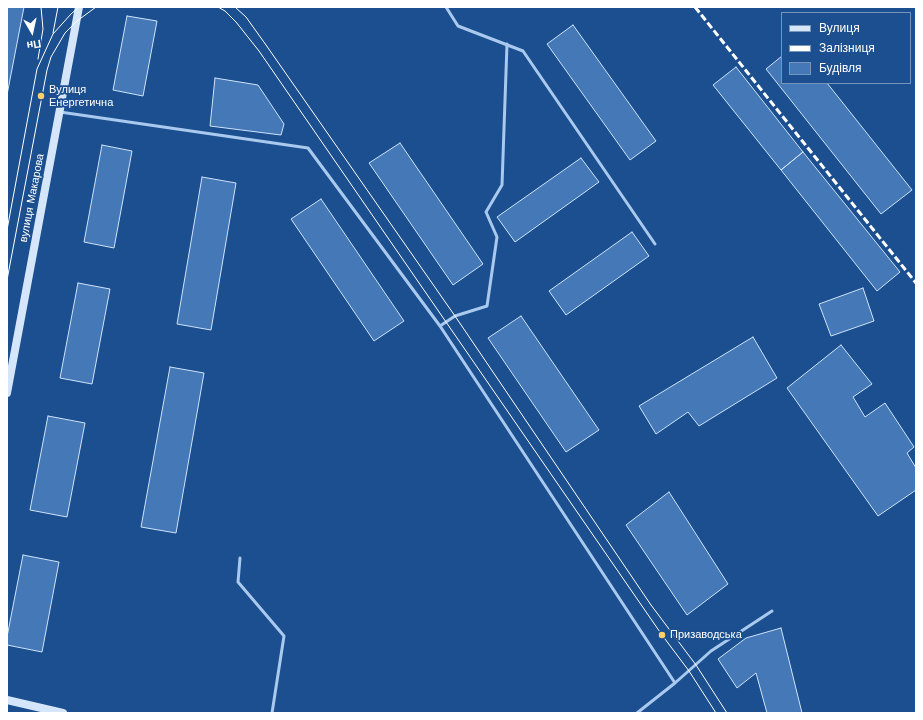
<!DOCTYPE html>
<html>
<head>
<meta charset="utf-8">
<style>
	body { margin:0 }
	#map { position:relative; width:923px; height:720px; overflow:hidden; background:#1b4f8f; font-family:"Work Sans",sans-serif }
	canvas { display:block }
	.frame { position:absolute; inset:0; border:8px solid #fff; pointer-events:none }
	.legend { position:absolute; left:781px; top:12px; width:130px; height:72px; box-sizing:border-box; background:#1b4f8f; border:1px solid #7695bc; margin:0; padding:5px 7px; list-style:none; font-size:12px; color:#fff }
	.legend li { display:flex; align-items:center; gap:8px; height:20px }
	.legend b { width:20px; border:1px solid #7695bc }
	.north { position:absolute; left:12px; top:12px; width:40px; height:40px; -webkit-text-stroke:3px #1b4f8f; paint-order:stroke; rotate:171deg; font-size:11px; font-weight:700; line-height:16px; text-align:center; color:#fff }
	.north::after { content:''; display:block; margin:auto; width:14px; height:18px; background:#fff; clip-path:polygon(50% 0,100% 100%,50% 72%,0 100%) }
</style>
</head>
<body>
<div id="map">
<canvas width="923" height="720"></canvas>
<div class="frame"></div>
<ul class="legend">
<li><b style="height:5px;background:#d6e6fa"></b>Вулиця</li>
<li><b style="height:5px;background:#fff"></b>Залізниця</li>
<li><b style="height:11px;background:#4478b7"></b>Будівля</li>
</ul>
<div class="north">Пн</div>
</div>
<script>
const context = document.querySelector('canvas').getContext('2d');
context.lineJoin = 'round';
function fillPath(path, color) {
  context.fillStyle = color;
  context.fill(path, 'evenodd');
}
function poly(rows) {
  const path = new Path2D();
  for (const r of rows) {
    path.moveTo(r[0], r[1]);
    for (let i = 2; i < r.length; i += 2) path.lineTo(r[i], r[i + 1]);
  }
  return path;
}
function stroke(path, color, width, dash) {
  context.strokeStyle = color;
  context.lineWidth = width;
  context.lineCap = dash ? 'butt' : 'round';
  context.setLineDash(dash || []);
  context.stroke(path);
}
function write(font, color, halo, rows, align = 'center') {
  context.font = font + ' "Work Sans",sans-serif';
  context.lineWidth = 3.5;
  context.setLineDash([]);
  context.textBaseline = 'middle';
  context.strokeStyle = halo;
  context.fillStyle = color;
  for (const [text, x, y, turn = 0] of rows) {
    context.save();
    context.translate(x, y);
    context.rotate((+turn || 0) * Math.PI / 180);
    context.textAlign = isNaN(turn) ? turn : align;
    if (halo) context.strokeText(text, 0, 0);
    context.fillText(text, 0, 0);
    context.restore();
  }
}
const building = poly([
	[7,7,24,7,7,95,7,7],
	[127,16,157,21,143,96,113,90,127,16],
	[573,25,656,141,630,160,547,44,573,25],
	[782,56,782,83,827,83,912,190,881,214,766,69,782,56],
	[736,67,803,152,781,170,713,85,736,67],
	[215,78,258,85,284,124,281,135,210,126,215,78],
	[400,143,483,264,453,285,369,163,400,143],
	[102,145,132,151,114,248,84,242,102,145],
	[803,152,900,272,877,291,781,170,803,152],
	[581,158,599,182,515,242,497,217,581,158],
	[202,177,236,183,211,330,177,324,202,177],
	[321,199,404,321,374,341,291,219,321,199],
	[632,232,649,256,566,315,549,291,632,232],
	[78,283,110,289,92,384,60,378,78,283],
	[863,288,874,321,831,336,819,304,863,288],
	[521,316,599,430,566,452,488,338,521,316],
	[753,337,777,378,699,426,688,412,656,434,639,406,753,337],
	[841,345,872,384,853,397,865,417,885,403,914,447,907,453,916,468,916,490,878,516,787,388,841,345],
	[170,367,204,373,176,533,141,527,170,367],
	[48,416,85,423,67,517,30,510,48,416],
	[669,492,728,584,687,615,626,525,669,492],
	[23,555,59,562,42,652,7,645,7,637,23,555],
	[781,628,802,713,767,713,756,673,737,688,718,659,746,638,781,628]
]);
const lane = poly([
	[446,7,458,26,523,51,655,244],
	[60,112,308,148,440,326,675,683],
	[440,326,455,316,487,306,497,237,486,212,502,185,507,44],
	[240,558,238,582,284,636,272,713],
	[637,713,675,683,711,651,772,611]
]);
const secondary = poly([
	[7,393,79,7],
	[7,700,63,713]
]);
const tram = poly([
	[218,7,225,11,236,22,259,51,662,635,689,671,716,713],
	[235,7,246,17,266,45,455,316,651,605,696,665,727,713],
	[53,33,58,7],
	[38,59,43,29,41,7],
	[7,230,37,69,53,34,71,14,79,7],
	[7,280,47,70,51,57,65,33,77,21,96,7]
]);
const rail = poly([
	[695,7,916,283]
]);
const markers = [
	[41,96,4,"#ffd166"],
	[662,635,4,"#ffd166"]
];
const poiNames = [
	["Вулиця",49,90],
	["Енергетична",49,103],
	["Призаводська",670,635]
];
const streetNames = [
	["вулиця Макарова",32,198,-79]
];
fillPath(building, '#4478b7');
stroke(building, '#cfe3fa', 1);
stroke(lane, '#a9c9ee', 3);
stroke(secondary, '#d6e6fa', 8);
stroke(tram, '#fff', 1);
stroke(rail, '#fff', 3, [7, 3]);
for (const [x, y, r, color] of markers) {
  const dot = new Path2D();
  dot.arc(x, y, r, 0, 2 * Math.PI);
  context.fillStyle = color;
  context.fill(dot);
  stroke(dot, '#1b4f8f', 1.5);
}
write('11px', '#fff', '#1b4f8f', poiNames, 'left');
write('11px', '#fff', '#1b4f8f', streetNames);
</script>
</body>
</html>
